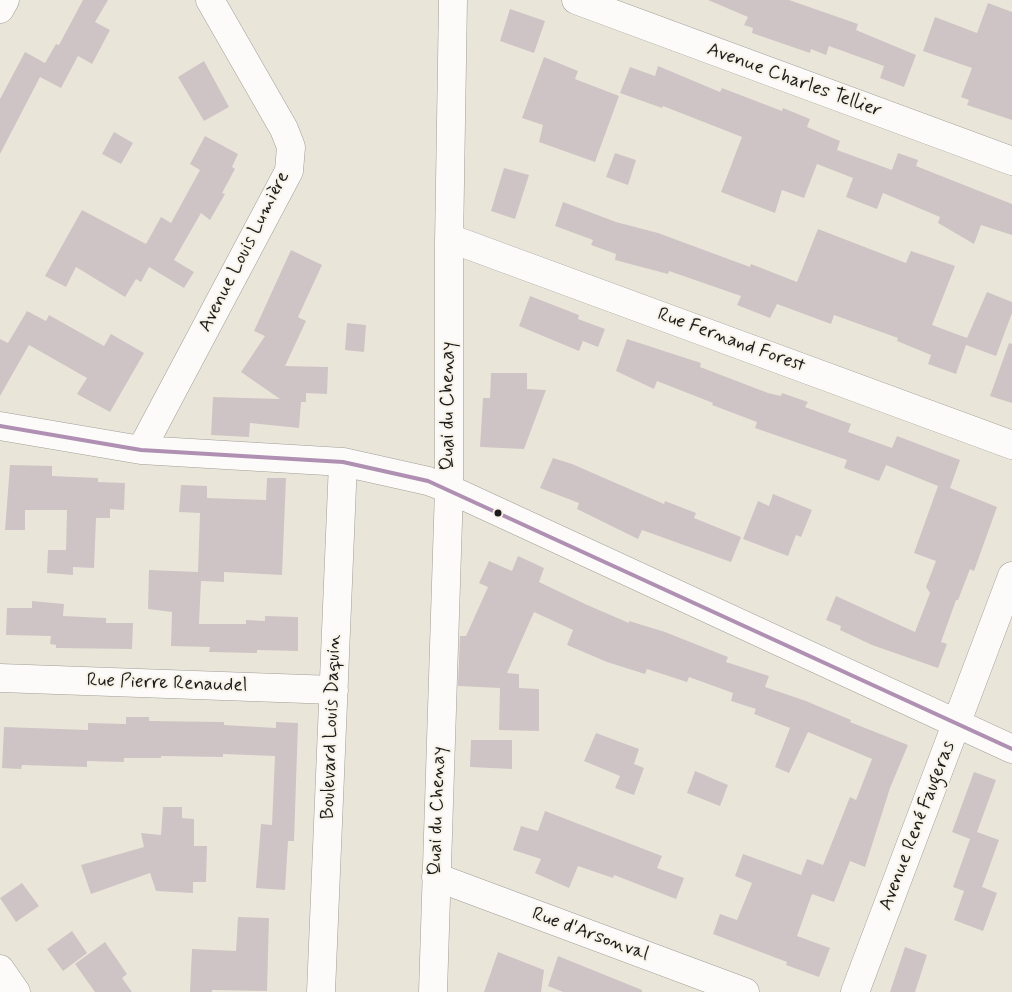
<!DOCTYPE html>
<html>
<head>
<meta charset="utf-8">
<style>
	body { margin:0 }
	canvas { display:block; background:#eae5d9 }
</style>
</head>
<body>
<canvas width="1012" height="992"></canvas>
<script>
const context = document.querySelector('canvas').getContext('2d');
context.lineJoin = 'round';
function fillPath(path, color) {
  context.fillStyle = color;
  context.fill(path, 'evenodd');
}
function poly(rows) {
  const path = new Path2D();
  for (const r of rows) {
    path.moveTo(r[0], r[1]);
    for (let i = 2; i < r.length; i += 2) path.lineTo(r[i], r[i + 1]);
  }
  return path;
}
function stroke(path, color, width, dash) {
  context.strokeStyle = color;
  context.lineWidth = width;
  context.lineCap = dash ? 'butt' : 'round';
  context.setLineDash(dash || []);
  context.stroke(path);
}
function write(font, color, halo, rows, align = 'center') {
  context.font = font + ' Mynerve,sans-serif';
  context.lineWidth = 4;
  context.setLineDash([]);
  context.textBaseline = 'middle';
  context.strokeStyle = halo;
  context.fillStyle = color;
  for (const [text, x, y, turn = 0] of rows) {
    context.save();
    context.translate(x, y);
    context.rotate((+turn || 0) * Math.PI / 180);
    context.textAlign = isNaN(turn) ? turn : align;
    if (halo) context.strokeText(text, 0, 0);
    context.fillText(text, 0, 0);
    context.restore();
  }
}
const building = poly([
	[83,0,108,0,95,22,110,30,92,64,78,56,61,88,40,77,0,154,0,99,25,52,45,63,56,44,59,45],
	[708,0,789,0,858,24,856,30,916,55,904,87,880,78,884,66,829,46,826,55,811,49,810,53,752,33,753,28,744,25,748,17],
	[988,3,1012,12,1012,120,967,105,969,100,961,97,972,68,923,51,935,17,977,33],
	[510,9,545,21,534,53,500,41],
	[544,57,578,71,575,79,619,96,595,162,539,142,543,125,522,118],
	[204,61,229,107,204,121,178,77],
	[658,66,720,92,722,88,782,111,783,108,810,119,807,127,840,141,837,150,892,170,898,153,918,160,916,166,1012,204,1012,235,981,225,974,244,938,223,940,217,883,193,877,209,846,197,853,178,817,164,804,198,782,190,775,213,721,192,742,137,663,106,662,108,620,93,630,67,655,76],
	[114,132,133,143,121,164,102,154],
	[205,136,238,154,232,167,235,169,222,193,225,194,210,220,201,213,174,260,194,272,184,288,149,267,141,282,136,279,125,297,76,267,66,287,45,276,82,210,146,244,161,217,171,223,200,170,190,164],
	[615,153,636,160,628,185,606,177],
	[504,168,529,175,515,219,491,211],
	[563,202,616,222,658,233,750,267,751,264,797,282,818,229,906,263,911,251,955,266,932,325,967,338,987,292,1012,302,1012,313,996,356,966,345,956,374,928,364,931,355,897,341,898,338,834,315,831,324,777,304,770,318,737,305,741,296,669,271,668,274,615,260,616,254,591,245,593,240,555,226],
	[291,250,322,265,298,317,306,321,285,366,328,367,327,394,306,393,306,402,301,402,299,428,250,423,249,437,211,435,213,397,280,399,241,372,265,336,254,331],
	[530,296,579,315,578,319,605,329,598,347,583,341,579,351,519,326],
	[27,311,46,321,49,315,104,346,111,334,144,353,110,412,77,394,87,378,29,345,0,396,0,339,8,343],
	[347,323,366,325,364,352,345,350],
	[627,339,701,363,700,367,768,393,781,396,782,393,808,402,805,407,851,424,848,432,892,448,897,436,960,460,950,488,997,507,974,571,970,569,958,600,956,600,941,642,947,644,938,668,872,645,840,630,841,626,826,620,836,596,915,632,930,593,926,587,936,561,914,553,938,486,886,465,888,461,879,481,844,468,847,460,755,428,757,422,712,405,713,403,657,381,654,389,616,371],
	[1009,343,1012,344,1012,403,990,396],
	[491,373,527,373,527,389,546,390,524,449,480,447,483,398,490,398],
	[553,458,572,464,664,504,665,501,696,513,694,518,741,537,731,562,642,530,638,539,577,509,579,503,540,488],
	[10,465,52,466,52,476,98,478,98,482,125,483,124,510,110,509,110,518,96,518,94,568,73,567,73,575,47,573,48,550,66,550,67,510,25,510,25,530,5,530],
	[267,478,286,478,282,575,224,572,224,582,201,581,199,624,246,624,246,620,265,621,265,616,298,617,298,651,257,650,257,653,209,652,210,647,171,646,172,612,148,609,149,570,198,572,200,513,179,512,181,485,207,486,207,498,266,500],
	[773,494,812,510,801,537,796,535,788,556,743,539,758,501,769,506],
	[518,556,544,568,539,582,585,604,629,623,629,621,665,632,728,657,726,662,769,676,765,687,806,701,851,720,850,722,908,745,890,788,865,867,850,861,834,902,812,894,797,936,830,948,819,977,786,965,787,962,713,934,720,914,737,920,752,883,735,876,743,854,801,875,807,859,823,865,850,797,856,800,872,759,808,732,789,773,775,767,790,728,754,714,756,709,731,701,733,693,689,677,687,682,647,669,645,674,607,662,567,645,573,630,534,612,507,673,519,674,519,688,539,689,539,731,499,730,500,688,458,686,460,636,466,636,488,587,479,583,489,561,512,571],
	[32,601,64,604,63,616,106,618,106,623,133,623,132,649,56,648,56,645,50,644,51,636,6,635,7,608,32,608],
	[126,717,149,717,149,721,224,722,224,725,276,728,276,722,298,723,294,841,288,841,285,890,256,888,261,824,272,825,275,756,223,754,223,757,161,756,161,758,124,758,124,762,87,761,87,767,22,765,21,769,2,768,4,727,88,730,88,723,126,724],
	[596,733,639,749,634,764,644,768,634,795,615,788,620,776,584,761],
	[471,740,512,740,512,769,470,767],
	[695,771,728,785,720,806,687,793],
	[974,772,996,780,977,832,999,840,982,887,997,893,983,931,954,920,964,891,953,887,970,839,952,832],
	[163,807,182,807,182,818,194,819,194,846,207,846,206,882,193,882,193,893,156,891,150,873,91,894,81,865,144,847,141,833,161,835],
	[545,811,662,856,657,868,684,878,676,899,614,875,613,878,578,866,569,888,535,873,541,859,513,850,521,826,538,831],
	[22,883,39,906,16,922,0,898],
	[238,917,269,918,267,991,212,990,212,992,190,992,192,949,236,951],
	[72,931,87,953,63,971,47,949],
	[105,942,127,974,122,978,132,992,95,992,75,964],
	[905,947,927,955,915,992,890,992],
	[498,952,544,970,541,992,484,992],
	[558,956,642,990,642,992,563,992,548,986]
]);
const minor = poly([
	[576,0,1012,161],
	[0,9,5,0],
	[449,238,1012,445],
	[0,426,141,450,343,462,428,481,449,489,1012,749],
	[141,450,289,171,291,147,284,129,210,0],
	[0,678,334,690],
	[436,877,745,992],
	[0,969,16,992],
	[321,992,343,462],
	[433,992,449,489,449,244,453,0],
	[855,992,1012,576]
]);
const bus1 = poly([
	[0,426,141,450,343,462,428,481,1012,749]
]);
const markers = [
	[498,513,4.5,"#1c1c1c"]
];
const streetNames = [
	["Avenue Charles Tellier",794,81,20],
	["Avenue Louis Lumière",245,252,-63],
	["Rue Fernand Forest",731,341,20],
	["Quai du Chenay",449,406,-90],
	["Rue Pierre Renaudel",167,684,2],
	["Boulevard Louis Daquin",332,727,-88],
	["Quai du Chenay",438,811,-88],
	["Avenue René Faugeras",918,826,-69],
	["Rue d'Arsonval",590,935,20]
];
fillPath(building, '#cec4c6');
stroke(minor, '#a09d96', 29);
stroke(minor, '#fcfbf9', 28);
stroke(bus1, '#af8fb2', 4);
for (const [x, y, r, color] of markers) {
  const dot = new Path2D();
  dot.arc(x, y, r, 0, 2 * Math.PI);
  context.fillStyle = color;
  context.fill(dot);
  stroke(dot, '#f7f3e8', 2);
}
write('19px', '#1c1c1c', '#f7f3e8', streetNames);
</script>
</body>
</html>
